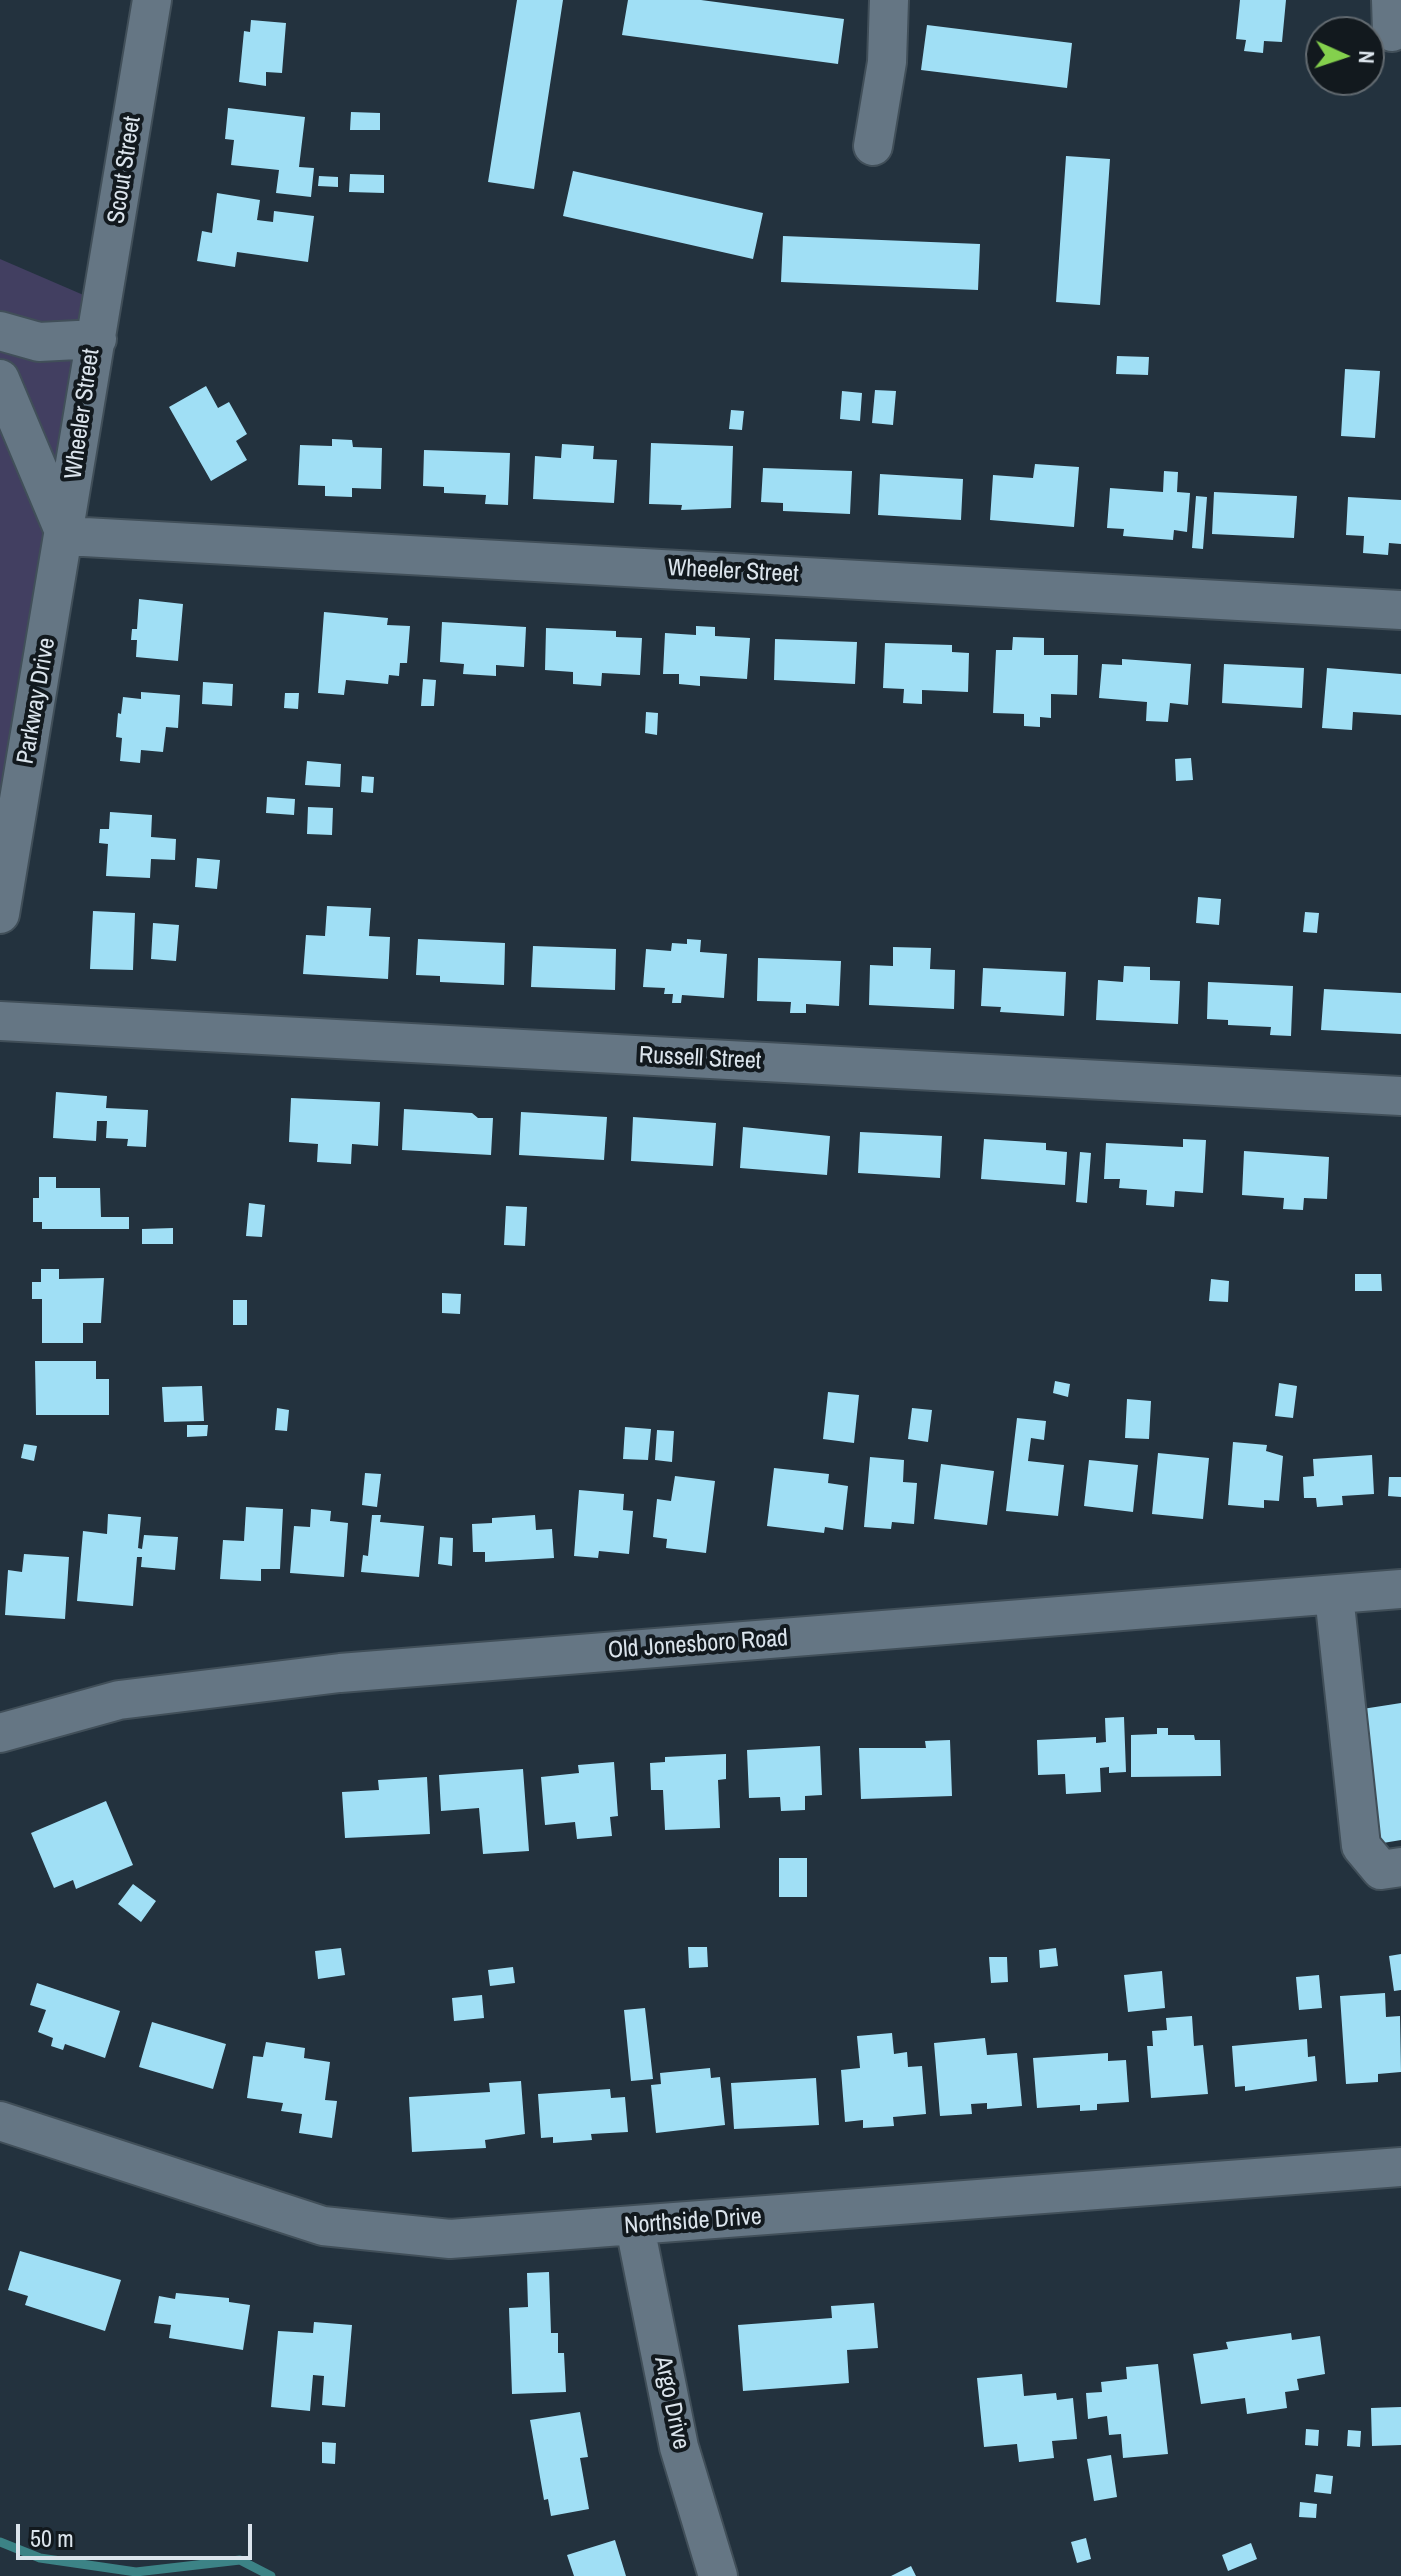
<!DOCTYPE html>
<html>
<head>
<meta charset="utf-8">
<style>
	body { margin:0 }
	#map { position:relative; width:1401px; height:2576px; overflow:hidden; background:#23323e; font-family:"Archivo Narrow",sans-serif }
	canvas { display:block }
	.north { position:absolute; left:1305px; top:16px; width:80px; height:80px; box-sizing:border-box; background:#12191e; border:2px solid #626a70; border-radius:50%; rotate:93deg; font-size:22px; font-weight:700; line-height:32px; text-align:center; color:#dbe4ec }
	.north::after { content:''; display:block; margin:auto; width:28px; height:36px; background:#84d04d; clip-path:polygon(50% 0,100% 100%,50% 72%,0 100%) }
	.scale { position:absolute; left:16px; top:2524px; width:236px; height:36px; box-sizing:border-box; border:4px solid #dbe4ec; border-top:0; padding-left:10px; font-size:24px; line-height:28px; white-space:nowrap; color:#dbe4ec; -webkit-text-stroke:6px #12191e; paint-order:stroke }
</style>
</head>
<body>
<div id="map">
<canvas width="1401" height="2576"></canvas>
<div class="north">N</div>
<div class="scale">50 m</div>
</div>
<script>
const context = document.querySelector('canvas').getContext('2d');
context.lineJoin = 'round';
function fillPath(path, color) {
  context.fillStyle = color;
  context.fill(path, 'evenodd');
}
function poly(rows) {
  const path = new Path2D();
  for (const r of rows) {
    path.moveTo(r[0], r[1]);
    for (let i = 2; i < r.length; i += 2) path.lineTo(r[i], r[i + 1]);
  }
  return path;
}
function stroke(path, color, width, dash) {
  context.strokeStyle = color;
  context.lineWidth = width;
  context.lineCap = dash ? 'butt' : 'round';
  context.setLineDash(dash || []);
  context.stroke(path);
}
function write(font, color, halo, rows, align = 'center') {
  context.font = font + ' "Archivo Narrow",sans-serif';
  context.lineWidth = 8;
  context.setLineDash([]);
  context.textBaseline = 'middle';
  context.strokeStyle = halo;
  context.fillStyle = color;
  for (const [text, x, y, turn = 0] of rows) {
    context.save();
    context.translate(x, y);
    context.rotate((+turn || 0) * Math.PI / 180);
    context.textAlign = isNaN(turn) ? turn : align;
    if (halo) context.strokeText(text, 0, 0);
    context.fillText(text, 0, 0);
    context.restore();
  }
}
const green = poly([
	[0,259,102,303,0,875]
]);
const stream = poly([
	[0,2542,40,2558,136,2572,240,2560,271,2576]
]);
const building = poly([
	[517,0,563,0,534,189,488,182],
	[628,0,701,0,844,19,838,64,622,35],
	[1240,0,1286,0,1282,42,1264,41,1263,53,1244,51,1246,40,1236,39],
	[251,20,286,23,282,73,266,72,266,86,239,82,244,31,250,32],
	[927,25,1072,43,1067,88,921,70],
	[228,108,305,117,299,167,314,168,311,197,276,193,279,170,231,165,234,140,225,139],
	[351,112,380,113,380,130,350,130],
	[1066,156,1110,159,1100,305,1056,302],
	[573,171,763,213,753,259,563,216],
	[350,174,384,175,384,193,349,192],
	[319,176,338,177,338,187,318,186],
	[217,193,260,200,257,220,273,222,274,211,314,216,308,262,237,252,235,267,197,261,202,231,212,233],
	[783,236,980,244,978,290,781,282],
	[1117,356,1149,357,1148,375,1116,374],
	[1345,369,1380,371,1375,438,1341,436],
	[206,386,218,408,229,402,247,434,236,441,247,460,211,481,169,407],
	[875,390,896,391,893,425,872,423],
	[842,391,862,393,860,421,840,419],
	[731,410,744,411,742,430,729,429],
	[332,439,352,440,353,447,382,448,381,489,352,488,352,497,325,496,325,486,298,485,300,445,332,446],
	[651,443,733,446,731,508,681,510,682,505,649,504],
	[562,444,594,446,593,459,617,460,614,503,533,499,535,456,561,458],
	[424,450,510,453,508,505,485,504,486,495,444,493,444,487,423,486],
	[1035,464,1079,467,1074,527,990,520,993,475,1033,478],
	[763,468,852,471,850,514,783,511,783,503,761,502],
	[1164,471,1178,472,1177,492,1190,493,1187,532,1174,530,1173,540,1123,536,1124,529,1107,528,1110,488,1163,492],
	[880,474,963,479,961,520,878,515],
	[1214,492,1297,496,1294,538,1212,534],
	[1196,496,1207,497,1203,549,1192,548],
	[1348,497,1401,500,1401,544,1389,543,1388,555,1363,553,1364,536,1346,535],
	[139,599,183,604,178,661,136,657,137,640,131,640,132,629,137,629],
	[324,612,388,618,387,625,410,626,407,663,400,663,399,676,389,675,388,684,346,680,344,695,318,693],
	[442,622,526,627,524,667,496,665,496,676,463,674,464,664,440,662],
	[696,626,715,627,715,636,750,638,747,679,700,676,700,686,679,684,679,674,663,674,665,633,696,635],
	[546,628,616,631,616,637,642,638,640,675,602,673,601,686,573,684,573,672,545,670],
	[1013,637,1044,638,1044,655,1078,655,1077,695,1051,694,1051,718,1040,717,1040,727,1024,726,1024,714,993,713,996,650,1012,650],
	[775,639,857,642,855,684,774,680],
	[885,643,952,645,952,652,969,653,968,692,922,690,922,704,903,703,904,689,883,688],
	[1122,659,1191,664,1188,705,1170,703,1168,722,1146,721,1147,702,1099,698,1102,664,1122,665],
	[1224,664,1304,668,1302,708,1222,703],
	[1327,668,1401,674,1401,715,1353,712,1352,730,1322,728],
	[423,679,436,680,434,706,421,706],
	[203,682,233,684,232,706,202,704],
	[141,692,180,695,178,728,166,727,163,752,141,750,140,763,120,761,122,738,116,737,118,713,121,714,123,697,141,699],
	[285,693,299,693,298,709,284,708],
	[646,712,658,713,657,735,645,733],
	[1191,758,1193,780,1176,781,1175,759],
	[307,761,341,764,340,787,305,785],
	[362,776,374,777,373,793,361,792],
	[267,797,295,799,294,815,266,813],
	[308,807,333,808,332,835,307,834],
	[110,812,152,815,151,837,176,839,175,860,151,859,150,878,106,876,108,844,99,843,100,829,109,829],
	[197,858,220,860,217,889,195,887],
	[1198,897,1221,899,1219,925,1196,923],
	[327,906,371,908,369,936,390,937,388,979,303,974,306,935,325,936],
	[93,911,135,913,133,970,90,969],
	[1305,912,1319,913,1317,933,1303,932],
	[153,923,179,925,176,961,151,959],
	[418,939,505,943,504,985,440,982,440,976,416,975],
	[687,939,701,940,700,952,727,954,724,998,682,995,681,1003,672,1003,673,994,664,994,665,988,643,987,646,949,671,951,672,943,687,944],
	[533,946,616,949,615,990,531,987],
	[893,947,931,948,930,969,955,970,954,1009,869,1005,870,965,893,966],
	[758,958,841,961,839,1006,806,1004,806,1013,790,1013,791,1002,757,1001],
	[1124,966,1150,967,1150,980,1180,981,1178,1024,1096,1020,1098,980,1123,982],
	[983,968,1066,972,1064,1016,1000,1012,1001,1007,981,1006],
	[1208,982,1293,986,1291,1036,1270,1035,1271,1027,1228,1025,1228,1020,1207,1019],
	[1324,989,1401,993,1401,1034,1321,1030],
	[56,1092,107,1096,106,1108,148,1110,146,1147,127,1146,128,1139,106,1138,107,1121,97,1121,96,1141,53,1138],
	[291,1098,380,1102,378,1146,352,1144,351,1164,317,1162,318,1144,289,1142],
	[404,1109,472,1113,478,1118,493,1118,491,1155,402,1150],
	[521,1112,607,1117,604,1160,519,1155],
	[633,1117,716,1123,713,1166,631,1161],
	[743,1127,830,1136,827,1175,740,1168],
	[860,1132,942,1136,940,1178,858,1173],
	[984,1139,1046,1143,1046,1150,1067,1152,1065,1185,981,1179],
	[1183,1139,1206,1140,1203,1193,1175,1191,1174,1207,1146,1205,1147,1190,1119,1188,1120,1179,1104,1179,1106,1143,1183,1147],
	[1244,1151,1329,1157,1327,1199,1304,1198,1303,1210,1283,1209,1284,1198,1242,1195],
	[1080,1152,1091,1153,1087,1203,1076,1202],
	[39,1177,56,1177,56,1188,100,1188,101,1217,129,1217,129,1229,42,1229,42,1222,33,1222,33,1198,39,1198],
	[249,1203,265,1205,262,1237,246,1236],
	[506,1206,527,1207,525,1246,504,1245],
	[173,1228,173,1244,142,1244,142,1229],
	[41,1269,59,1269,59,1279,104,1278,101,1323,83,1323,83,1343,42,1343,42,1299,32,1299,32,1282,41,1282],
	[1355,1274,1381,1274,1382,1291,1355,1291],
	[1211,1279,1229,1281,1228,1302,1209,1301],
	[442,1293,461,1294,460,1314,442,1313],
	[233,1300,247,1300,247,1325,233,1325],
	[35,1361,96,1361,96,1379,109,1379,109,1415,36,1415],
	[1055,1381,1070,1384,1068,1397,1053,1393],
	[1279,1383,1297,1386,1293,1418,1275,1416],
	[202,1386,204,1421,164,1422,162,1387],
	[828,1392,859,1395,854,1443,823,1439],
	[1127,1399,1151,1401,1149,1439,1125,1438],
	[277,1408,289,1410,287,1431,275,1430],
	[912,1408,932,1410,928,1442,908,1439],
	[1017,1418,1046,1421,1044,1440,1031,1438,1028,1461,1064,1465,1058,1516,1006,1511],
	[187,1425,208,1425,207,1436,187,1437],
	[625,1427,651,1429,648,1460,623,1459],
	[657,1430,674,1431,672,1462,655,1460],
	[1233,1442,1267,1445,1266,1451,1283,1456,1279,1501,1264,1500,1264,1508,1228,1505],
	[24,1444,37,1446,34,1461,21,1458],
	[1158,1453,1209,1458,1203,1519,1152,1514],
	[1372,1455,1374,1494,1342,1496,1343,1505,1317,1507,1316,1498,1304,1498,1303,1477,1314,1476,1313,1459],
	[870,1457,904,1460,903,1482,917,1483,914,1524,892,1522,891,1529,864,1527],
	[1089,1460,1138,1465,1133,1512,1084,1506],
	[941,1464,994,1471,987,1525,934,1519],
	[774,1468,829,1474,828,1483,848,1486,843,1530,825,1527,824,1533,767,1526],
	[365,1473,381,1474,377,1507,362,1505],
	[675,1476,715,1481,706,1553,666,1548,667,1539,653,1537,657,1499,671,1501],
	[1389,1477,1401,1477,1401,1497,1388,1496],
	[579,1490,624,1494,623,1510,633,1511,629,1554,599,1551,598,1558,574,1556],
	[246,1507,283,1509,280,1569,261,1569,261,1581,220,1579,223,1540,244,1541],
	[311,1509,331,1511,330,1521,348,1523,344,1577,290,1573,294,1526,310,1527],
	[108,1514,141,1517,138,1548,142,1549,144,1535,178,1537,175,1570,141,1567,142,1557,137,1557,133,1606,77,1601,83,1531,107,1534],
	[372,1515,381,1515,380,1522,424,1526,419,1577,361,1572,363,1555,368,1556],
	[535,1515,536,1530,552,1529,554,1558,485,1562,485,1552,473,1552,472,1524,492,1523,492,1518],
	[440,1537,453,1538,452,1566,438,1564],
	[24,1554,69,1557,65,1619,5,1615,8,1570,22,1572],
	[1401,1703,1401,1840,1377,1844,1356,1710],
	[1124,1717,1126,1772,1109,1773,1109,1767,1100,1768,1101,1792,1066,1794,1065,1774,1038,1775,1037,1740,1096,1737,1096,1743,1106,1742,1105,1718],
	[1157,1728,1168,1728,1168,1735,1194,1735,1195,1740,1220,1740,1221,1776,1131,1777,1131,1735,1157,1734],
	[950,1740,952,1796,861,1799,859,1748,926,1748,925,1741],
	[820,1746,822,1795,805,1796,805,1810,781,1811,780,1797,749,1798,747,1750],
	[726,1754,726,1779,718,1780,720,1828,665,1830,663,1790,651,1790,650,1763,665,1762,665,1757],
	[614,1762,618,1816,610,1817,612,1836,577,1839,575,1822,545,1825,541,1777,579,1773,578,1765],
	[523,1769,529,1851,483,1854,479,1808,441,1811,439,1775],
	[427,1777,430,1834,345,1838,342,1792,379,1790,378,1780],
	[106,1801,133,1865,76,1889,73,1880,54,1888,31,1833],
	[779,1858,807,1858,807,1897,779,1897],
	[133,1884,156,1901,141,1922,118,1904],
	[688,1947,707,1947,708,1967,689,1968],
	[341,1948,345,1975,318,1979,315,1951],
	[1056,1948,1058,1966,1040,1968,1039,1950],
	[1401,1954,1401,1990,1394,1991,1389,1956],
	[989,1957,1007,1957,1008,1982,991,1983],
	[513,1967,515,1983,490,1986,488,1970],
	[1162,1971,1165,2008,1128,2012,1124,1975],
	[1319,1975,1322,2008,1299,2010,1296,1977],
	[37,1983,120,2011,105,2058,65,2044,63,2050,51,2046,53,2038,38,2032,46,2010,30,2005],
	[1385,1993,1386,2017,1400,2016,1401,2072,1378,2074,1378,2082,1346,2084,1340,1996],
	[482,1995,484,2018,454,2021,452,1998],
	[645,2008,653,2079,631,2081,624,2010],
	[1192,2016,1194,2046,1203,2045,1208,2094,1151,2098,1147,2046,1153,2046,1152,2031,1167,2030,1166,2018],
	[152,2022,226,2044,213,2089,139,2067],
	[892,2033,894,2054,907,2052,908,2067,922,2066,926,2114,893,2117,894,2126,863,2128,863,2120,845,2122,841,2070,860,2068,857,2036],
	[985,2038,987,2055,1017,2053,1022,2106,987,2109,987,2103,971,2104,972,2114,940,2116,934,2043],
	[1307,2039,1308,2057,1315,2056,1317,2081,1245,2091,1245,2086,1235,2087,1232,2046],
	[266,2042,305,2048,304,2058,330,2062,325,2100,337,2101,332,2138,299,2133,302,2114,281,2111,283,2103,247,2098,253,2056,263,2057],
	[1108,2053,1108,2061,1126,2060,1129,2102,1097,2104,1097,2110,1080,2111,1080,2105,1037,2108,1033,2058],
	[710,2068,711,2078,720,2077,725,2125,656,2133,651,2085,661,2084,660,2073],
	[816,2078,819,2125,734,2129,731,2083],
	[521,2081,525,2134,485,2140,486,2148,412,2152,409,2097,490,2092,489,2083],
	[610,2089,611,2098,625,2097,628,2132,591,2134,592,2140,553,2143,553,2137,541,2138,538,2094],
	[20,2251,121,2280,105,2331,25,2305,28,2296,8,2290],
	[549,2272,551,2333,558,2333,558,2353,564,2353,566,2392,512,2394,509,2308,528,2307,527,2273],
	[176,2293,229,2298,229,2302,250,2305,243,2350,169,2338,171,2325,154,2323,159,2296,175,2299],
	[874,2303,878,2348,847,2350,849,2383,743,2391,738,2325,832,2318,831,2306],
	[314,2322,352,2325,345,2407,322,2405,324,2376,313,2375,310,2411,271,2407,278,2331,313,2333],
	[1291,2333,1292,2340,1320,2336,1325,2374,1297,2379,1299,2390,1285,2392,1287,2408,1247,2414,1245,2398,1201,2404,1193,2354,1228,2349,1226,2342],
	[1158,2364,1168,2454,1123,2458,1121,2434,1109,2435,1107,2416,1088,2419,1086,2393,1102,2392,1101,2382,1127,2379,1126,2367],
	[1022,2374,1024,2396,1056,2393,1057,2400,1073,2398,1077,2439,1052,2441,1054,2458,1019,2462,1017,2444,984,2447,977,2378],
	[1401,2407,1401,2445,1372,2446,1371,2408],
	[580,2412,588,2457,580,2458,589,2509,551,2516,548,2499,544,2500,530,2420],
	[1306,2429,1319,2430,1318,2446,1305,2445],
	[1348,2430,1361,2431,1360,2447,1347,2446],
	[322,2442,336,2443,335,2464,322,2463],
	[1111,2455,1117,2497,1094,2501,1087,2459],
	[1316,2474,1333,2476,1331,2494,1314,2492],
	[1300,2502,1317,2504,1316,2518,1299,2517],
	[1086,2538,1091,2559,1077,2563,1071,2542],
	[615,2540,626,2576,574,2576,567,2555],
	[1251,2543,1257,2559,1228,2571,1222,2555],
	[911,2566,916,2576,891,2576]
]);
const minor = poly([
	[1391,0,1392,32],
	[873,146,887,62,889,0],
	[0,331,39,342,97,339],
	[0,379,66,536],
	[66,536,1401,610],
	[0,914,152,0],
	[0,1021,1401,1096],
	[1334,1595,1361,1846,1381,1870,1401,1867],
	[0,1733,119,1700,340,1673,1401,1589],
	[0,2121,323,2226,450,2239,1401,2167],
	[635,2227,679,2447,718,2576]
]);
const streetNames = [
	["Scout Street",125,170,-81],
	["Wheeler Street",83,414,-82],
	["Wheeler Street",733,572,3],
	["Parkway Drive",37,701,-80],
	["Russell Street",700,1059,3],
	["Old Jonesboro Road",698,1645,-4],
	["Northside Drive",693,2222,-4],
	["Argo Drive",671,2403,78]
];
fillPath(green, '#423f61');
stroke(stream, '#3c8386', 9);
fillPath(building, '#a0dff5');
stroke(minor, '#414f59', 42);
stroke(minor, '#657684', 38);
write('24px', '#dbe4ec', '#12191e', streetNames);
</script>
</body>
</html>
